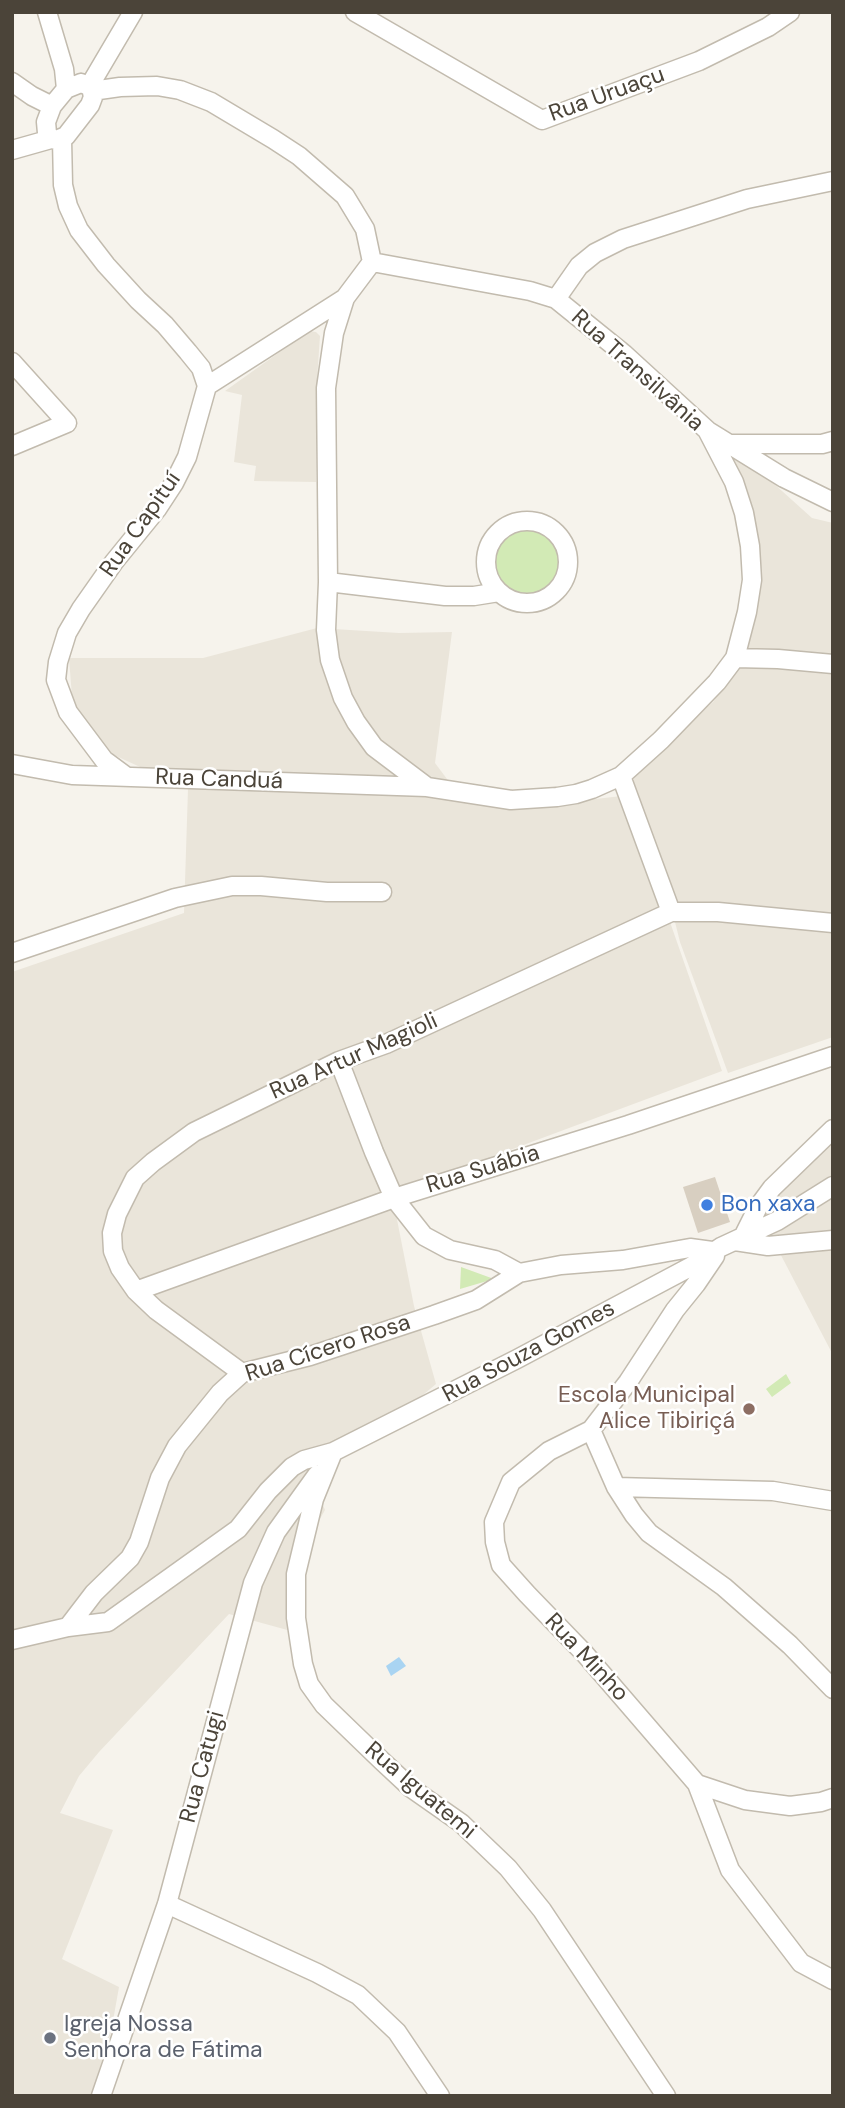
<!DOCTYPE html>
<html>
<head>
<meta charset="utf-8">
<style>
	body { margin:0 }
	#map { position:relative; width:845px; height:2108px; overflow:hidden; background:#f6f3ec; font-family:"DM Sans",sans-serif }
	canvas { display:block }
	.frame { position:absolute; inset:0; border:14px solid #4b4439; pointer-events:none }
</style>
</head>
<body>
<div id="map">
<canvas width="845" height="2108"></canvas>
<div class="frame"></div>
</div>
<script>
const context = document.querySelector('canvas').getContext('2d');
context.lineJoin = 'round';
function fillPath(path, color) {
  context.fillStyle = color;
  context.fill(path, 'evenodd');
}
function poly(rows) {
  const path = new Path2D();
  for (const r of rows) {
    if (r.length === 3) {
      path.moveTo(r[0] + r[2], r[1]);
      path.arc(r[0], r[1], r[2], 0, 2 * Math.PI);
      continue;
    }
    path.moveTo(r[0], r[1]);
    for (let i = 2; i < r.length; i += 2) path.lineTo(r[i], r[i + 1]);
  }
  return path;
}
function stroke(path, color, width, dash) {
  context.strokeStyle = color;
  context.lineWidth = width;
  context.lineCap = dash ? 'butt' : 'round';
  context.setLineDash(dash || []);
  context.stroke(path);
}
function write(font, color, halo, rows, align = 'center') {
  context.font = font + ' "DM Sans",sans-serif';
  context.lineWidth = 5;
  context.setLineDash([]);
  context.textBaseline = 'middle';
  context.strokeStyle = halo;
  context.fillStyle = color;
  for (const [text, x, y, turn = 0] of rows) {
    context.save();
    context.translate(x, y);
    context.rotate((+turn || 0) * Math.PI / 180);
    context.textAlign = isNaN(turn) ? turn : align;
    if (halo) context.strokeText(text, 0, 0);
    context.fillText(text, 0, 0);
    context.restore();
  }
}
const residential = poly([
	[309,331,316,332,320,336,317,380,316,482,254,481,256,466,234,462,242,395,225,391],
	[737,455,762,473,812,518,833,523,833,1037,728,1073,680,942,671,906,631,791,637,765,713,702,744,661,757,576,730,463],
	[317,628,399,633,452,632,435,763,462,799,523,807,622,796,670,922,722,1071,392,1194,414,1306,436,1384,361,1447,311,1476,325,1510,311,1535,291,1631,229,1614,99,1752,79,1776,60,1813,113,1830,62,1959,119,1987,111,2032,91,2096,12,2096,12,972,184,913,188,789,114,755,73,710,69,658,203,658],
	[833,1136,833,1355,760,1215]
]);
const green = poly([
	[528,562,37],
	[461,1267,494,1279,460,1289],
	[786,1374,791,1383,772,1397,766,1389]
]);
const water = poly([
	[399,1657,406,1666,391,1676,386,1666]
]);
const building = poly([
	[715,1177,730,1222,698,1233,683,1187]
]);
const street = poly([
	[47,12,64,69,66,89],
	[355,12,542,120,699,61,768,27,790,12],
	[12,82,32,96,52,106],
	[81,83,91,87,93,97,90,105,66,136,56,140,51,139,47,133,46,122,52,106,66,89,81,83],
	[90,85,133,12],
	[92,91,120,87,157,86,180,90,211,102,273,139,299,156,345,196,365,229,372,262],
	[62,139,63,185,68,206,79,230,106,265,138,300,165,325,188,352,201,368,207,386,187,457,174,483,157,509,114,562,81,609,67,633,58,662,56,680,68,712,104,760,127,777],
	[12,150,51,139],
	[372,262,530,291,556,299,624,354,707,430,734,482,744,513,750,546,752,580,747,612,735,658,717,682,661,740,621,776,592,789,576,794,557,797,511,800,427,787,374,747,356,722,343,698,330,660,326,630,328,582,326,388,334,333,345,298,372,262],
	[556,299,579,266,595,253,623,239,747,199,833,181],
	[12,362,67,423,12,446],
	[207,386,345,298],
	[708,431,784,478,833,502],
	[730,444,822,444,833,441],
	[527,562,41],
	[328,582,445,596,474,596,499,592],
	[735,658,778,659,833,664],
	[12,764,72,775,427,787],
	[621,776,671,912],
	[12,953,175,898,232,886,261,886,327,892,382,892],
	[339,1061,374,1152,394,1198,424,1236,450,1250,495,1260,519,1273],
	[743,1237,758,1207,772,1188,833,1129],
	[735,1241,768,1246,833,1240],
	[715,1256,696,1284,675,1310,628,1382,591,1430,549,1451,511,1482,494,1522,495,1542,501,1565,527,1594,585,1654,697,1784,745,1800,790,1806,821,1802,833,1798],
	[136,1291,394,1198,628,1125,833,1056],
	[242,1373,156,1310,136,1291,120,1268,113,1251,112,1233,117,1214,135,1178,153,1162,194,1132,339,1061,386,1044,671,912,718,912,833,923],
	[591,1430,616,1487,634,1515,649,1533,724,1587,790,1645,833,1689],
	[333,1452,314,1499,296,1574,296,1618,303,1664,309,1684,324,1705,382,1761,411,1788,461,1823,508,1868,542,1910,666,2096],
	[616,1487,773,1491,833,1501],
	[68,1627,94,1593,130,1558,139,1542,160,1478,177,1446,220,1393,242,1373,310,1356,434,1315,476,1300,519,1273,561,1265,623,1260,690,1248,712,1251],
	[12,1640,68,1627,108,1622,238,1529,268,1491,292,1467,304,1460,333,1452,517,1359,692,1266,721,1247,777,1221,833,1186],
	[697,1784,730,1870,801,1963,833,1980],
	[167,1904,317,1973,358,1995,397,2032,440,2096],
	[101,2096,167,1904,253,1583,276,1532,317,1475]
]);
const markers = [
	[707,1205,7,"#3f7fe0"],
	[749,1409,7,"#8d6e63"],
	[50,2038,7,"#6b7280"]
];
const streetNames = [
	["Rua Uruaçu",607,95,-20],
	["Rua Transilvânia",637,371,42],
	["Rua Capituí",141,525,-55],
	["Rua Canduá",219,780,2],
	["Rua Artur Magioli",354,1057,-24],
	["Rua Suábia",483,1170,-17],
	["Rua Cícero Rosa",328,1349,-18],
	["Rua Souza Gomes",529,1352,-28],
	["Rua Minho",586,1658,47],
	["Rua Catugi",203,1767,-75],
	["Rua Iguatemi",420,1791,40]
];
const shopNames = [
	["Bon xaxa",721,1205]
];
const educationNames = [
	["Escola Municipal",735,1396],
	["Alice Tibiriçá",735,1422]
];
const worshipNames = [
	["Igreja Nossa",64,2025],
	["Senhora de Fátima",64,2051]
];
fillPath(residential, '#eae5da');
fillPath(green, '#d2eab5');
fillPath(water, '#a9d4f2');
fillPath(building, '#d8cfc1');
stroke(street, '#c2bbae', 21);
stroke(street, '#fff', 18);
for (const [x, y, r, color] of markers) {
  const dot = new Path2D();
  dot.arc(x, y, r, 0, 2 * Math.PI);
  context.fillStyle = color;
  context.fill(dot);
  stroke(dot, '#fff', 2.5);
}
write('23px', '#4b4439', '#fff', streetNames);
write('23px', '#366cbe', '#fff', shopNames, 'left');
write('23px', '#785e54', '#fff', educationNames, 'right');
write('23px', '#5b616d', '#fff', worshipNames, 'left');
</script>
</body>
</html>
